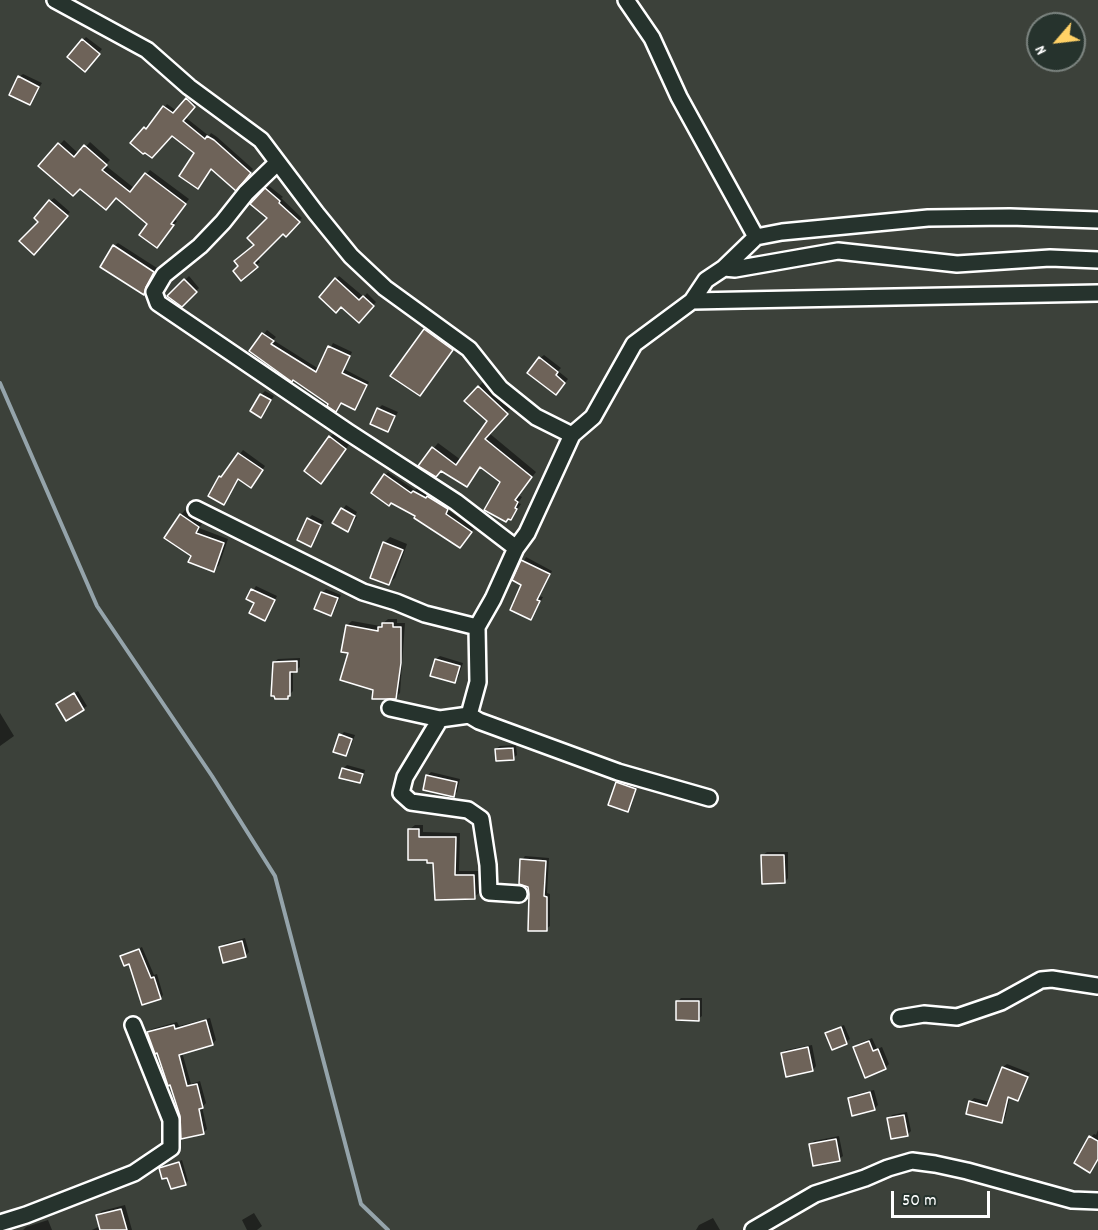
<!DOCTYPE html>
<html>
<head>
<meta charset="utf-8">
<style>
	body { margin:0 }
	#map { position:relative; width:1098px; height:1230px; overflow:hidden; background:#3c413a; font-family:Dekko,sans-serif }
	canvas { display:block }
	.north { position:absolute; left:1026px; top:12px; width:60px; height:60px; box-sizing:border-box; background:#26332d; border:2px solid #7d8581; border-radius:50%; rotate:242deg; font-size:16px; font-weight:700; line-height:24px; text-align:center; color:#fff }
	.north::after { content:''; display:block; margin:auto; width:21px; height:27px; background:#ffd166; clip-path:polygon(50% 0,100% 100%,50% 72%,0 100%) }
	.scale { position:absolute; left:891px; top:1191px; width:99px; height:27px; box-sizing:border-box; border:3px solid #fff; border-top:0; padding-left:8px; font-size:18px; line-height:21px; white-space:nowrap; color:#fff; -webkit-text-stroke:4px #26332d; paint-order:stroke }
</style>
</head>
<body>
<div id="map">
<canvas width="1098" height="1230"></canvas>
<div class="north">N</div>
<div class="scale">50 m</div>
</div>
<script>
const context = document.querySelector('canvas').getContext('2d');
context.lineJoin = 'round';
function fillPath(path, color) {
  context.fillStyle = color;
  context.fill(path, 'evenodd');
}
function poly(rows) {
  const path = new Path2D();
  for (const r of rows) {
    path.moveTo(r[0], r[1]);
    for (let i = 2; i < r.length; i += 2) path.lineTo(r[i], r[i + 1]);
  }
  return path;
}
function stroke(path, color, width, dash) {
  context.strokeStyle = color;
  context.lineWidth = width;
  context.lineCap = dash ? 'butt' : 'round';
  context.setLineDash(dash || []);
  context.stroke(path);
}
const shadow = poly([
	[86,37,102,49,88,66,83,40],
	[23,74,42,83,30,103,19,77],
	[190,96,197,103,185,117,209,136,211,133,217,137,253,169,235,188,172,134,132,143,148,124,150,126,167,104,177,111],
	[64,140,79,154,90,142,110,160,105,165,134,188,150,170,189,199,174,219,177,221,161,242,149,224,116,196,80,187,40,166],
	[269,186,283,197,281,198,302,218,286,235,283,232,257,258,260,262,241,279,270,218,252,204],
	[54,198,70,212,34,253,50,201],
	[118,243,157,268,143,293,114,246],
	[189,276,199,288,181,305,169,296],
	[339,276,364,297,367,293,376,302,359,321,336,279],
	[431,324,458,344,420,394,392,376],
	[267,330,276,337,273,340,319,369,333,343,352,352,344,369,369,382,358,405,355,408,342,402,339,407,330,404,251,351],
	[544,355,561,368,558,371,568,379,559,390,540,358],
	[483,382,511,408,489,433,536,472,518,495,522,497,518,503,521,504,511,518,502,482,481,466,467,485,442,469,420,465,438,443,461,460,489,421,466,400],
	[265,391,274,396,261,416,261,395],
	[382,405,398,412,388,430,378,409],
	[336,431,351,442,326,476,330,437],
	[243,450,265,466,254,482,239,478,224,503,220,477,225,474],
	[388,472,415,490,417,488,431,495,432,494,451,505,448,510,474,528,464,542,385,475],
	[346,505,357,512,355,516,357,517,348,530,334,522],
	[185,510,203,522,199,528,228,539,219,565,214,570,193,555,181,515],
	[312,515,324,521,311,545,308,519],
	[390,537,407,544,395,578,389,583,384,543],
	[526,557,552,571,539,596,543,597,531,619,523,584,514,579],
	[256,586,277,596,265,619,256,602,248,599],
	[326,589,341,595,334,611,331,614,316,609,323,592],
	[388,619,397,619,397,623,405,623,400,693,395,698,375,688,350,652,347,625,352,621,380,626],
	[440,656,463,663,458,678,455,681,436,659],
	[300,658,300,667,296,670,293,670,293,691,287,697,274,662,278,659],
	[78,691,87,706,83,709,58,704],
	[0,713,14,736,0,746],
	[344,732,355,735,349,751,346,755,341,735],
	[516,745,517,755,513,758,496,749,500,746],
	[347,765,365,770,363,778,360,782,343,769],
	[431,772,460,779,457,792,454,795,427,776],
	[620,779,638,785,631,807,628,810,617,783],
	[415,825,423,825,423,832,460,833,459,871,478,871,479,893,474,897,434,861,410,829],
	[767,852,788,852,788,878,785,882,763,855],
	[525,856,549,858,547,893,550,894,550,926,546,929,530,894,522,860],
	[245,938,249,952,246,955,221,948,224,944],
	[142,947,154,975,157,974,163,995,160,998,130,962,122,957],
	[681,998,702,998,702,1016,698,1019,678,1001],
	[210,1018,216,1040,213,1043,182,1052,191,1084,200,1081,206,1103,202,1107,207,1129,204,1132,182,1116,158,1052,149,1033,152,1029,177,1022,179,1026],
	[844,1025,850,1039,846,1042,827,1033,830,1030],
	[872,1038,877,1049,882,1047,889,1064,885,1068,855,1047,858,1044],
	[812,1045,816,1066,813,1070,782,1054,786,1050],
	[1007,1064,1030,1073,1021,1096,1018,1100,1010,1097,1005,1118,1001,1122,970,1102,974,1098,990,1102,1003,1067],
	[874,1090,878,1105,874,1109,849,1099,853,1095],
	[907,1112,911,1131,907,1135,889,1118,892,1115],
	[1098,1130,1098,1159,1090,1171,1091,1137,1094,1134,1096,1135],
	[839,1136,843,1156,839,1159,811,1144,814,1141],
	[182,1160,188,1181,185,1183,168,1176,160,1169],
	[125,1205,132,1230,92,1230,100,1226,97,1216,102,1211],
	[254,1213,262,1226,257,1230,247,1230,242,1220],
	[713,1218,720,1230,696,1230,699,1225],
	[48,1220,52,1230,23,1230,26,1227]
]);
const stream = poly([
	[0,383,97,606,212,776,275,876,361,1204,388,1230]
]);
const building = poly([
	[82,39,100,54,85,72,67,57,82,39],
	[18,76,39,87,30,105,9,95,18,76],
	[186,98,195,107,183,121,205,139,207,136,214,140,251,173,236,191,211,169,198,189,179,176,194,153,172,136,152,158,145,153,143,154,130,143,144,127,146,129,163,106,173,113,186,98],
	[58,143,74,157,84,145,107,165,102,170,130,192,145,173,186,204,171,224,174,225,157,248,139,235,147,224,116,198,106,210,80,189,73,196,38,166,58,143],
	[265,188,280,201,279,203,300,222,286,237,283,234,254,263,258,267,241,281,233,271,238,266,234,261,254,245,247,238,267,218,250,204,265,188],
	[49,200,68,216,34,255,19,241,38,222,34,218,49,200],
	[113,245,154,272,146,287,144,295,100,267,113,245],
	[335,278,359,300,363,296,374,306,359,323,341,307,336,313,319,297,335,278],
	[184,279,197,292,182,307,167,296,184,279],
	[424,329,453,350,420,396,390,376,424,329],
	[262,333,274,341,271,344,316,372,328,346,350,356,342,373,367,385,355,410,341,403,336,412,327,406,328,404,293,380,292,382,249,351,262,333],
	[539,357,558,372,556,375,565,383,556,395,527,373,539,357],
	[478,386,508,414,485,439,532,477,515,500,518,502,515,508,517,509,511,520,508,519,506,522,484,510,500,482,480,467,467,487,441,471,436,477,418,466,432,447,456,465,487,421,464,401,478,386],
	[260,394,271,400,261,418,250,411,260,394],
	[377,408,395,416,388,432,370,424,377,408],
	[329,436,346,449,321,484,304,471,329,436],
	[238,453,263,470,251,488,238,479,224,505,208,496,219,476,221,477,238,453],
	[384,474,411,493,413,491,426,498,427,496,448,509,446,514,472,532,460,548,414,518,415,516,391,503,389,506,371,493,384,474],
	[341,508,355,516,348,532,332,523,341,508],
	[180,514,199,527,196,533,224,543,214,572,188,562,191,556,164,538,180,514],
	[307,518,321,525,311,547,297,540,307,518],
	[383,542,403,550,389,585,370,578,383,542],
	[521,560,550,574,537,600,540,601,531,620,510,610,521,585,512,580,521,560],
	[251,589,275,600,265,621,249,613,254,603,246,599,251,589],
	[321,592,338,598,331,616,314,609,321,592],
	[382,623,393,623,393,627,401,627,401,663,396,699,372,699,373,690,340,680,348,653,341,652,346,625,378,631,378,627,382,627,382,623],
	[435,659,460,666,455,683,430,676,435,659],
	[297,661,297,672,290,672,290,696,288,696,288,699,275,699,274,696,271,696,273,662,297,661],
	[74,693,84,710,66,721,56,704,74,693],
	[339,734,352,739,346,756,333,752,339,734],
	[513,748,514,760,496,761,495,749,513,748],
	[342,768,363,774,360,783,339,778,342,768],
	[426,775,457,782,454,797,423,790,426,775],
	[616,782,636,789,628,812,608,805,616,782],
	[408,829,419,829,419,837,456,837,455,875,474,875,475,899,435,900,433,863,427,863,427,860,408,860,408,829],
	[761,855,784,855,785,883,762,884,761,855],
	[520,859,546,861,544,896,547,897,547,931,528,931,529,894,528,887,519,884,520,859],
	[242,941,246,957,223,963,219,947,242,941],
	[139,949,151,978,154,977,161,999,142,1005,129,964,124,966,120,956,139,949],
	[676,1001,699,1001,699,1021,676,1020,676,1001],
	[206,1020,213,1045,179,1055,187,1086,197,1084,203,1108,199,1109,204,1134,181,1139,180,1116,170,1085,168,1086,157,1053,155,1054,147,1032,174,1025,175,1029,206,1020],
	[841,1027,847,1044,832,1050,825,1033,841,1027],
	[869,1041,873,1051,878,1049,886,1069,865,1078,853,1047,869,1041],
	[808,1047,813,1071,786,1077,781,1053,808,1047],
	[1002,1067,1028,1077,1018,1101,1008,1097,1002,1123,966,1114,969,1101,987,1106,1002,1067],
	[870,1092,875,1110,852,1116,848,1098,870,1092],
	[904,1115,908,1136,891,1139,887,1118,904,1115],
	[1089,1136,1098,1141,1098,1159,1090,1173,1074,1163,1089,1136],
	[836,1139,840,1161,813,1166,809,1144,836,1139],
	[179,1162,186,1185,171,1189,167,1178,162,1179,159,1168,179,1162],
	[121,1209,127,1230,100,1230,96,1215,121,1209]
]);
const minor = poly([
	[55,0,147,50,189,87,261,140,316,213,351,256,385,288,469,349,500,388,536,417,572,435,593,417,634,344,692,301,1098,293],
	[626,0,652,38,679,97,756,237],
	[277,163,246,193,223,222,200,246,164,275,154,292,158,303,348,432,456,502,516,548,527,533,572,435],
	[724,268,735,269,838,251,957,264,1050,258,1098,260],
	[692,301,706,280,724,268,756,237,782,232,928,218,1010,217,1098,220],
	[196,509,363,592,396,602,425,614,477,627],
	[390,708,440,719,469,715,478,682,477,627,493,599,516,548],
	[469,715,479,721,618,772,709,798],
	[440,719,405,777,401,793,411,802,468,810,481,819,488,865,489,892,519,894],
	[900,1018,924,1014,957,1017,1001,1002,1041,980,1052,979,1098,986],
	[0,1223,26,1215,134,1173,171,1148,171,1120,133,1025],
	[753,1230,815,1194,865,1178,888,1168,912,1161,935,1164,967,1171,1072,1200,1098,1201]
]);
fillPath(shadow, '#0007');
stroke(stream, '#95a4ab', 4);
fillPath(building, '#6e6359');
stroke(building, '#fff', 1.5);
stroke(minor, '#fff', 20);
stroke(minor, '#26332d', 15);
</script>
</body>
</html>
